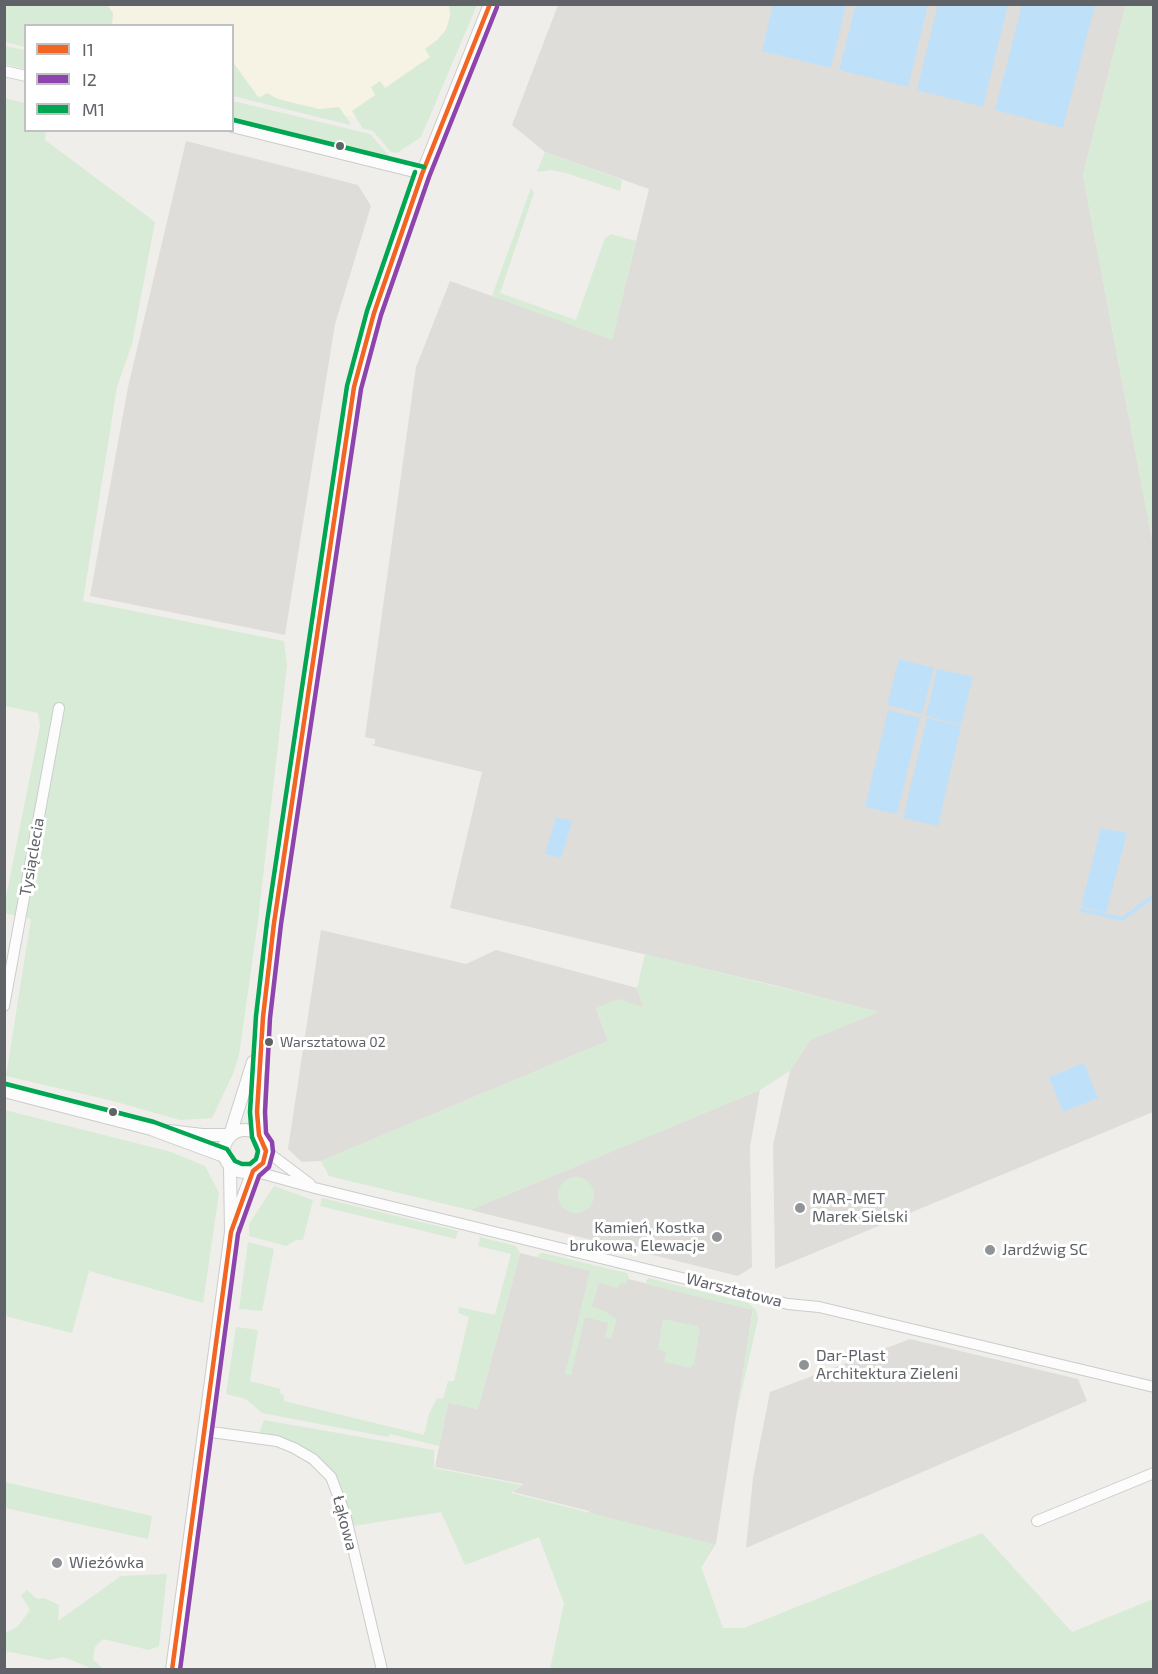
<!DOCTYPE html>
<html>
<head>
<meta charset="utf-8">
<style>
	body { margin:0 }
	#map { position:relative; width:1158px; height:1674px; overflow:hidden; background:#efeeea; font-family:"Exo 2",sans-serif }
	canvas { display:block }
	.frame { position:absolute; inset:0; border:6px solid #5f6368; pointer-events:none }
	.legend { position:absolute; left:24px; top:24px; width:210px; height:108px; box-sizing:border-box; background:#fff; border:2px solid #bfc1c3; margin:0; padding:8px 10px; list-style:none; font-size:18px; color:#5f6368 }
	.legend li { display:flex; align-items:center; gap:12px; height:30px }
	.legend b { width:30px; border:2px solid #bfc1c3 }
</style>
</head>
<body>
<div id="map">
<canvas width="1158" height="1674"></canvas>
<div class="frame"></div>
<ul class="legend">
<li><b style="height:8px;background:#f26522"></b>I1</li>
<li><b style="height:8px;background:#8e44ad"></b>I2</li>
<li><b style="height:8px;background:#00a651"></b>M1</li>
</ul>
</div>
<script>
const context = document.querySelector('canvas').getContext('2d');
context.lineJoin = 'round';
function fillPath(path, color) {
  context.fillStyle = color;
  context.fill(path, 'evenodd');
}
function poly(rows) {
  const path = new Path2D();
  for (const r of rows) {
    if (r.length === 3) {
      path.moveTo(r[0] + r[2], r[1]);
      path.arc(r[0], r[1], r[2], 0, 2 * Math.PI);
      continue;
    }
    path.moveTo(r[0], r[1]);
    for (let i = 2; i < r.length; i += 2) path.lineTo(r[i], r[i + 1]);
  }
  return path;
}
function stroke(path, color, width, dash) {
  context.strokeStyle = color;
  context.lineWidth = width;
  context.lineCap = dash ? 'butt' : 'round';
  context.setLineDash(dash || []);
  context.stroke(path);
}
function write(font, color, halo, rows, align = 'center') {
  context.font = font + ' "Exo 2",sans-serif';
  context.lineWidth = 6;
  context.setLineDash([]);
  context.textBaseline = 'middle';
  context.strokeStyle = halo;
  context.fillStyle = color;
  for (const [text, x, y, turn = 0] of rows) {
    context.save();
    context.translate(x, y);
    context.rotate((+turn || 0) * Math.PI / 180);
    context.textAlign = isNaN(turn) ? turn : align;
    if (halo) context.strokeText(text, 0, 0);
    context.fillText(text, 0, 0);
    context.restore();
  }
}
const commercial = poly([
	[5,5,460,5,460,20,379,123,233,90,232,26,26,26]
]);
const industrial = poly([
	[558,5,1126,5,1083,175,1153,544,1153,1112,775,1269,773,1145,790,1071,810,1040,878,1012,773,985,450,908,482,772,371,745,375,744,375,739,365,737,416,367,450,281,612,339,649,189,545,152,512,125],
	[186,141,358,185,371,206,335,324,285,635,90,596,128,387],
	[321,930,466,964,496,950,637,988,644,1007,596,1008,608,1041,321,1161,302,1162,288,1149],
	[760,1090,750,1147,752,1267,738,1276,470,1210],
	[520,1253,753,1309,716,1543,694,1579,559,1631,589,1511,513,1492,523,1484,435,1467,448,1402,478,1409],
	[910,1339,1078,1379,1087,1401,746,1548,753,1478,770,1392]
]);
const green = poly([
	[5,4,107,5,113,13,112,25,26,26,25,47,5,42],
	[449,5,477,5,421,137,397,153,391,152,373,131,363,129,352,111,375,95,371,87,380,81,385,88,430,57,425,49,437,40,446,30,450,16],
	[1126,5,1153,5,1153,544,1083,175],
	[5,46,25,50,25,69,5,64],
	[232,61,259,98,267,93,278,99,319,109,339,107,350,123,350,125,233,96],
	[4,98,25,103,26,130,46,131,45,140,155,222,132,344,117,387,83,601,284,641,287,665,258,921,239,1055,233,1074,212,1118,180,1120,113,1101,6,1076,31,919,5,913,5,902,40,726,38,713,5,706],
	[233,101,370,134,390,157,387,159,233,119],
	[545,152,622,180,620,191,566,173,551,170,537,172],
	[531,188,534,193,500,293,576,320,605,238,611,234,636,241,612,340,492,296],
	[645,954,879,1012,810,1040,790,1071,760,1090,470,1210,329,1176,321,1161,608,1041,596,1008,618,999,643,1007,637,988],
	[5,1110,171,1152,205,1166,219,1193,203,1303,89,1271,72,1333,5,1316],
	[576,1195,18],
	[274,1186,313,1200,303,1240,296,1240,286,1246,249,1236,249,1224],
	[322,1198,458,1231,456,1239,320,1206],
	[480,1237,516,1246,520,1253,478,1409,448,1403,439,1446,390,1434,388,1437,262,1413,246,1399,226,1394,236,1327,258,1330,250,1381,281,1389,279,1393,284,1395,284,1401,424,1435,429,1414,437,1398,443,1399,448,1381,454,1381,469,1317,458,1313,459,1307,495,1315,511,1254,478,1246],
	[248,1242,274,1249,262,1311,239,1309],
	[543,1253,627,1273,629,1277,626,1284,620,1283,618,1288,599,1283,592,1307,606,1311,608,1314,617,1319,611,1339,605,1337,608,1323,585,1317,571,1375,565,1374,590,1271,537,1258,539,1254],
	[648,1278,749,1303,757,1311,758,1319,737,1411,753,1310,645,1284],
	[663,1319,697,1326,700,1329,694,1364,690,1368,664,1362,666,1352,658,1349],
	[264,1420,434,1450,434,1468,521,1485,511,1493,714,1544,701,1567,723,1628,744,1628,982,1533,1072,1632,1153,1599,1153,1669,550,1669,564,1603,539,1537,465,1565,441,1512,348,1527,341,1499,313,1459,258,1437],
	[5,1482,152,1516,148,1539,5,1508],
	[167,1574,159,1646,149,1650,103,1639,95,1647,93,1659,104,1670,91,1669,88,1667,63,1657,50,1660,5,1651,5,1633,17,1627,30,1610,21,1595,27,1590,37,1599,44,1598,59,1605,58,1621,121,1576]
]);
const water = poly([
	[856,4,928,5,908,87,839,70],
	[938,4,1008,5,983,107,917,90],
	[773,5,846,5,831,68,762,51],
	[1022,5,1095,5,1063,128,995,110],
	[899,659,934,668,922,714,887,705],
	[937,669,973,677,961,725,926,716],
	[888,710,920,718,897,814,865,807],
	[927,718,961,726,938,826,903,818],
	[556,817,572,821,561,858,545,854],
	[1101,828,1127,833,1106,913,1081,906],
	[1084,1063,1098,1098,1063,1112,1049,1077]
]);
const stream = poly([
	[1082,910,1122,919,1154,896]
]);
const minor = poly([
	[4,71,26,76],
	[232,127,422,174],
	[4,1006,59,708],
	[266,1151,310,1184],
	[253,1171,315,1188,788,1304,819,1307,1154,1387],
	[204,1431,277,1441,294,1448,313,1459,331,1477,345,1514,382,1670],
	[1037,1521,1154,1473]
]);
const tertiary = poly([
	[4,1091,151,1129,224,1156],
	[245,1151,21],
	[169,1131,202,1135,230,1135],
	[230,1135,253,1062],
	[259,1135,257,1112,258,1080,263,1017,274,923,354,387,374,313,422,174,490,4],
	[234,1222,253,1171],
	[172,1670,231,1232,230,1167]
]);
const bus1 = poly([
	[172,1670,231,1232,253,1171,263,1163,266,1151,259,1135,257,1112,263,1017,274,923,354,387,374,313,422,174,490,4]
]);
const bus2 = poly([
	[180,1670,238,1234,259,1176,269,1167,273,1152,272,1142,266,1133,265,1112,270,1018,281,924,361,389,381,315,429,177,497,7]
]);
const bus3 = poly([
	[234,120,424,167],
	[6,1084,154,1122,227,1149,235,1161,242,1164,250,1164,256,1159,258,1151,252,1137,250,1112,256,1016,267,922,347,386,367,311,415,172]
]);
const markers = [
	[340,146,5,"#5f6368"],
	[269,1042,5,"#5f6368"],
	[113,1112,5,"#5f6368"],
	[800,1208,6,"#919496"],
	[717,1237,6,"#919496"],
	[990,1250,6,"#919496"],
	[804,1365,6,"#919496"],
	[57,1563,6,"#919496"]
];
const busNames = [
	["Warsztatowa 02",280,1042]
];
const streetNames = [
	["Tysiąclecia",32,857,-80],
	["Warsztatowa",734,1290,14],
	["Łąkowa",345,1523,75]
];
const poiNames = [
	["MAR-MET",812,1199],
	["Marek Sielski",812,1217],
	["Kamień, Kostka",705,1228,"right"],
	["brukowa, Elewacje",705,1246,"right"],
	["Jardźwig SC",1002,1250],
	["Dar-Plast",816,1356],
	["Architektura Zieleni",816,1374],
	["Wieżówka",69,1563]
];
fillPath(commercial, '#f7f3e4');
fillPath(industrial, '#dfddda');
fillPath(green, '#d8ebd6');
fillPath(water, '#bfe0f9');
stroke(stream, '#bfe0f9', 4);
stroke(minor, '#cbcccc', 12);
stroke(tertiary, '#cbcccc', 14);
stroke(minor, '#fdfcfc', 10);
stroke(tertiary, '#fdfcfc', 12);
stroke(bus1, '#f26522', 4.5);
stroke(bus2, '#8e44ad', 4.5);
stroke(bus3, '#00a651', 4.5);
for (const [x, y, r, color] of markers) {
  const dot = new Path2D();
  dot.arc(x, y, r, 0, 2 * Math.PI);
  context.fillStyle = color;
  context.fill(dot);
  stroke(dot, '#fff', 2);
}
write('14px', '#5f6368', '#fff', busNames, 'left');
write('16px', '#5f6368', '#fff', streetNames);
write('16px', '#5f6368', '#fff', poiNames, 'left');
</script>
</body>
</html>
